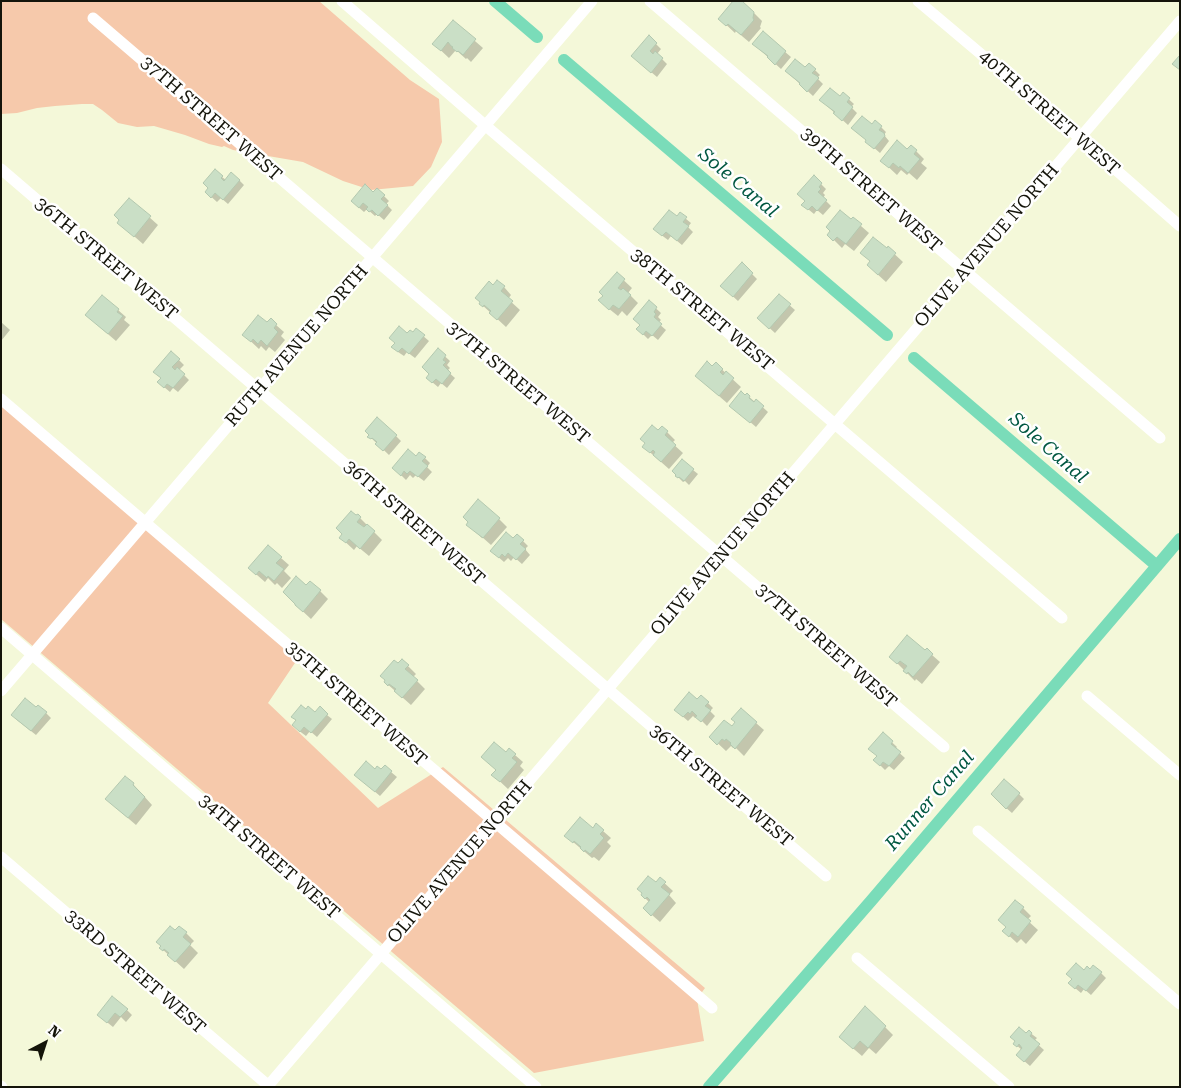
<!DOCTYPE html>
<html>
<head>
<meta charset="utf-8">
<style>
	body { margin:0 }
	#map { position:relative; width:1181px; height:1088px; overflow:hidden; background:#f4f8d9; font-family:"Roboto Serif",serif }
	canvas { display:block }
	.frame { position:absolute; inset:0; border:2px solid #14140a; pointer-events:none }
	.north { position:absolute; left:20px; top:1018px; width:50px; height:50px; -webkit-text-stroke:4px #fff; paint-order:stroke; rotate:40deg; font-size:14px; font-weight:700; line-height:20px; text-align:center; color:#14140a }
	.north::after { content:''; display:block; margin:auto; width:18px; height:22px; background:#14140a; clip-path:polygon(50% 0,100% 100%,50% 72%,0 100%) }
</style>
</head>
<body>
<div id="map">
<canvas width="1181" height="1088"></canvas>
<div class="frame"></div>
<div class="north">N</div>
</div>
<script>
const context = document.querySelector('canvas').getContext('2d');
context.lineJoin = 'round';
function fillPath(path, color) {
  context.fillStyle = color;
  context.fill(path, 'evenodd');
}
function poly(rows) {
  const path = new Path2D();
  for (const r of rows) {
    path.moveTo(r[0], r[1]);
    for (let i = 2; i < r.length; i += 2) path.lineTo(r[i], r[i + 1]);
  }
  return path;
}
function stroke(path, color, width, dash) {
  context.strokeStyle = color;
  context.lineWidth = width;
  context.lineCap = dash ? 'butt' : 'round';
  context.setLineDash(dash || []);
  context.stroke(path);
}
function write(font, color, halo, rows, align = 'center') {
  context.font = font + ' "Roboto Serif",serif';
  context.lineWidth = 5;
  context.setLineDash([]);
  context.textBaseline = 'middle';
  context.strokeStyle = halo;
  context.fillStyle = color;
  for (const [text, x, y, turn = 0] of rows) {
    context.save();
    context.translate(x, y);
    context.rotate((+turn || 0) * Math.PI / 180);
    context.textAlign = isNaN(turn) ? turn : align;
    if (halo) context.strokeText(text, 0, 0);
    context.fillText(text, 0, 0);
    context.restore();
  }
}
const green = poly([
	[1,1,319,1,410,80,439,99,442,142,431,167,413,186,371,190,343,181,303,162,233,150,224,146,222,147,209,144,185,135,154,126,137,127,118,123,102,110,93,104,82,104,55,106,37,108,17,113,1,114],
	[1,400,303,651,268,703,378,808,443,767,705,988,697,999,704,1041,534,1073,1,619]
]);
const shadow = poly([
	[754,13,762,21,760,27,761,28,749,42,736,31,735,33,720,19],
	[453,22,483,48,471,62,467,58,466,59,456,50,449,58,434,44],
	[763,33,791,57,781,69,759,49],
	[649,37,661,49,657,54,667,64,657,77,638,61],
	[806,69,815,70,820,75,817,78,823,84,813,96,786,71],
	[843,94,854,104,851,107,857,113,848,125,826,105,840,98],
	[876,122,886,132,884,135,889,141,880,153,872,146,872,126],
	[911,146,924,159,921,163,927,168,917,180,909,173,907,175,901,170,897,175,882,161,907,151],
	[222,177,226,180,239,180,244,185,228,204,221,198,217,202,206,192],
	[821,184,826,189,823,193,825,195,823,198,831,206,823,215,817,210,814,214,803,205],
	[373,194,384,196,389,201,386,204,392,210,384,220,377,214,375,216,367,209,364,212,357,206],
	[129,199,158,225,143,244,119,223,121,221],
	[680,214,691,223,688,227,693,232,682,245,671,236,668,240,660,234],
	[853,219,869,233,854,251,845,244,842,248,829,235],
	[888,248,903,262,886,282,876,273],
	[742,264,757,279,738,301,727,291],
	[617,274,632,288,628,293,638,303,627,316,622,311,618,316,608,308,604,296],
	[504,287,511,295,508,299,520,310,506,327,480,303],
	[779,296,795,310,775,333,764,323],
	[649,302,661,313,658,317,661,320,658,323,666,330,658,340,652,335,648,339,643,334,641,325],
	[118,310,126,317,124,320,130,325,116,341,95,323],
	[1,322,10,330,1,341],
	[267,324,276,325,284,332,281,336,285,340,275,352,269,347,266,351,261,346,259,349,244,335],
	[416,330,429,341,415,358,407,352,404,356,398,352,407,335,413,334],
	[438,350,450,361,447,365,450,368,447,371,455,378,447,388,441,383,438,387,432,382,431,374],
	[179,360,184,365,179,370,189,380,178,392,173,388,170,392,164,387,162,379,155,372],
	[716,364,741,387,727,403,704,383],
	[747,395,755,402,756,401,768,412,756,427,736,410],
	[662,427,675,440,672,443,683,453,669,469,644,447],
	[369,436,396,436,401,441,389,455],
	[416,457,425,458,430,463,427,467,432,472,424,481,416,475,413,478,410,475,406,480,399,473],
	[693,470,698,474,689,485,685,481,683,482,677,476],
	[358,516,382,540,369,556,357,546,354,550,341,538],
	[499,519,507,527,491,545,482,537,482,538,468,525],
	[514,540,523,541,528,546,525,549,530,555,522,564,514,557,511,561,508,558,504,562,497,556],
	[281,558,289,565,284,571,291,578,282,588,277,583,275,585,268,578,265,582,249,568],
	[307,586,320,591,328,599,311,619,296,605],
	[925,652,932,655,940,662,922,684,916,679,915,681,891,657],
	[402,660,416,674,413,677,425,689,411,705,385,682],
	[697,701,708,703,713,708,710,711,715,716,707,726,697,716,695,718,693,716,688,721,681,715],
	[36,709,46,713,51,718,36,735,17,720],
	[315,714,327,715,332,719,317,737,310,731,306,736,298,730],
	[756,723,764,730,744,756,734,746,733,748,731,746,726,751,711,737,732,728],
	[883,734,897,747,895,749,905,758,894,770,889,766,885,770,875,760,878,757],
	[506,754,515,755,523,762,520,766,524,770,508,789,493,775],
	[385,767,397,777,380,796,361,780,375,771,381,771],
	[133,784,152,805,136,825,115,807],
	[1019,794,1024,799,1012,813,1005,807],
	[593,830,603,831,611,838,607,842,611,846,599,861,594,857,592,858,566,836],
	[660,879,673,891,669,895,676,903,660,922,644,908,649,902,642,895],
	[1016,901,1031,916,1027,920,1038,930,1026,944,1021,939,1017,943,1004,931,1007,927],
	[186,933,194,941,190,945,198,953,184,969,161,948],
	[1084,972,1101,973,1106,978,1091,995,1084,989,1081,993,1075,988],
	[865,1007,893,1035,876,1054,869,1048,862,1056,848,1044],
	[127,1010,132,1015,126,1022,121,1017,113,1027,98,1015],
	[1029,1032,1037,1038,1034,1041,1044,1050,1030,1066,1023,1060,1022,1050,1015,1044]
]);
const canal = poly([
	[495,1,537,37],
	[564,60,887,335],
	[914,358,1157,566],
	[709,1087,871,901,1180,539]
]);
const building = poly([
	[733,1,742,1,754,12,753,18,754,20,741,35,728,24,726,26,718,19,733,1],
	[453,20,476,39,463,55,458,51,457,52,452,48,453,47,451,46,448,42,441,51,432,44,453,20],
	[763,31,786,51,775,65,767,57,768,56,752,44,763,31],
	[649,35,657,43,650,51,653,54,655,51,663,58,651,73,631,56,649,35],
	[1180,55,1180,70,1172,64,1180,55],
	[795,59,805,67,809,63,816,69,812,73,817,76,819,78,807,92,799,84,800,83,785,71,795,59],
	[830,88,840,96,843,92,850,98,847,102,853,107,842,121,833,113,835,112,819,100,830,88],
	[862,116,872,124,875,120,882,126,879,130,884,133,885,136,874,149,865,142,866,140,851,128,862,116],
	[897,140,907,149,911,145,917,150,914,154,920,159,908,173,900,166,899,168,893,163,889,168,880,161,897,140],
	[215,169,223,176,221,178,224,181,231,172,240,180,223,200,215,193,211,198,205,192,208,188,203,183,215,169],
	[814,175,822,183,819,187,821,189,818,192,827,200,817,211,812,206,808,210,801,205,805,201,797,194,814,175],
	[365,184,373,192,377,188,385,195,381,199,388,205,378,216,372,210,369,212,366,209,368,207,363,203,359,208,351,201,365,184],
	[129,198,151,216,134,237,117,223,119,220,114,215,129,198],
	[669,210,677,216,680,212,687,217,683,222,689,226,677,241,666,232,662,236,653,229,669,210],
	[840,210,851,219,853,217,862,224,846,244,837,237,833,241,827,235,830,231,826,227,840,210],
	[873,237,887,248,888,246,896,253,878,275,867,265,870,261,860,253,873,237],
	[742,262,753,273,733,297,720,286,742,262],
	[617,272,625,279,618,288,621,290,623,288,631,295,619,309,613,305,609,310,598,300,603,296,599,292,617,272],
	[497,280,505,286,501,291,513,301,497,320,489,313,491,311,484,305,483,307,479,304,480,302,475,298,489,281,493,285,497,280],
	[779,294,791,304,769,329,757,318,779,294],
	[102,295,119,309,117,312,123,316,108,334,85,315,102,295],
	[649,300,657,307,654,312,656,314,654,317,662,324,652,336,646,331,643,335,636,329,640,325,633,319,649,300],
	[258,315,267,322,271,318,277,324,274,328,278,332,267,346,261,340,258,344,253,339,251,342,242,335,258,315],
	[399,326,407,333,410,330,413,332,416,328,425,335,409,354,402,348,398,352,391,347,395,343,389,338,399,326],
	[438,348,446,355,443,360,446,362,443,365,451,373,442,384,436,379,432,383,426,378,429,374,422,367,438,348],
	[171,351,180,359,172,367,175,370,177,367,185,374,173,388,167,384,164,388,157,382,161,378,153,372,171,351],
	[707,361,712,366,716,362,723,369,720,372,723,375,726,371,734,378,719,396,695,376,707,361],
	[741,391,745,395,747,393,750,396,749,398,754,402,756,399,764,406,750,423,729,406,741,391],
	[377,417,397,435,383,451,375,444,377,442,372,438,371,439,367,437,369,435,365,431,377,417],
	[652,425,658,430,662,426,668,431,665,435,676,445,661,462,653,455,655,452,653,450,650,453,642,447,645,443,640,439,652,425],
	[408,449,416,456,419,452,426,457,422,461,428,466,418,477,410,471,407,474,404,471,401,476,392,468,408,449],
	[682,459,694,469,684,481,679,477,678,478,675,476,676,475,672,471,682,459],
	[478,499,500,518,483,538,466,525,468,522,463,517,478,499],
	[351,511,356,515,358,514,361,517,357,522,364,527,367,524,375,531,360,549,349,539,346,543,339,538,342,534,336,528,351,511],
	[506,532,513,538,517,534,524,540,520,544,526,549,516,560,508,553,505,557,502,554,499,558,490,551,506,532],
	[268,545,282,557,276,563,284,569,274,581,268,576,267,578,259,571,256,575,248,568,268,545],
	[296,576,306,585,310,581,321,590,303,612,295,605,295,604,283,592,296,576],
	[907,635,925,650,927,648,933,654,913,677,908,672,907,674,903,671,907,666,900,661,897,664,889,657,907,635],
	[402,659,409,665,405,669,418,680,402,698,394,691,396,689,389,684,388,686,384,682,385,680,380,676,394,660,398,663,402,659],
	[689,692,697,699,701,695,709,702,705,706,711,710,701,722,695,717,697,716,692,711,690,714,688,712,683,717,674,710,689,692],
	[25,698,36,707,38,705,47,712,31,731,11,715,25,698],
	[301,705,306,709,308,706,315,712,320,706,328,714,311,733,304,727,300,732,292,725,296,720,291,717,301,705],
	[741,708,757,722,735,749,730,744,731,743,726,739,725,741,722,739,717,745,709,737,724,720,732,726,735,722,731,719,741,708],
	[883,732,893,741,891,744,901,752,889,766,883,762,880,766,873,760,877,756,868,749,883,732],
	[494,742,506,752,509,748,516,754,512,758,517,762,500,782,491,775,496,770,481,757,494,742],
	[366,761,375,769,377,766,381,769,385,765,392,771,375,792,354,775,366,761],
	[125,776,134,783,133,785,145,797,128,818,105,799,125,776],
	[1004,779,1020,793,1006,809,991,794,1004,779],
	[580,817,593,828,596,823,604,830,600,834,604,838,590,854,585,850,584,852,580,848,581,847,574,841,573,843,564,836,580,817],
	[648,876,656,882,660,877,666,882,661,887,670,894,651,916,643,908,650,900,647,897,645,899,641,895,642,893,637,889,648,876],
	[1015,900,1024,907,1020,912,1031,921,1018,937,1012,932,1009,937,1002,931,1006,927,998,920,1015,900],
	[170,926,175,930,179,926,187,932,183,937,191,944,175,962,167,955,169,953,164,949,163,951,159,948,161,946,156,942,170,926],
	[1076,963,1084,970,1087,966,1090,969,1093,965,1102,972,1086,991,1078,985,1075,989,1068,983,1072,979,1066,974,1076,963],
	[112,996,128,1009,120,1017,115,1013,107,1023,97,1015,112,996],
	[865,1006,886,1026,868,1048,860,1041,853,1049,839,1037,865,1006],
	[1019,1027,1026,1033,1029,1030,1032,1033,1030,1036,1040,1044,1024,1062,1016,1055,1022,1048,1019,1044,1017,1047,1013,1044,1015,1041,1010,1037,1019,1027]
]);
const minor = poly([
	[342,1,486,126,1062,618],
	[650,1,1160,438],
	[918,1,1058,119,1180,226],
	[93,18,944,747],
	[1,169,826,876],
	[1,399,712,1008],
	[1,628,536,1087],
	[1,691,592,1],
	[1087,696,1180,775],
	[978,831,1180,1004],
	[1,857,270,1087],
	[857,958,1009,1087],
	[1,1086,2,1087],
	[267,1087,1180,21]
]);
const streetNames = [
	["40TH STREET WEST",1049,113,41],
	["37TH STREET WEST",211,119,41],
	["39TH STREET WEST",871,190,41],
	["OLIVE AVENUE NORTH",987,246,-49],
	["36TH STREET WEST",106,259,40],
	["38TH STREET WEST",702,310,40],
	["RUTH AVENUE NORTH",297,346,-49],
	["37TH STREET WEST",518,383,40],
	["36TH STREET WEST",414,523,41],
	["OLIVE AVENUE NORTH",723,554,-49],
	["37TH STREET WEST",826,646,41],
	["35TH STREET WEST",356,704,41],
	["36TH STREET WEST",721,786,40],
	["34TH STREET WEST",269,857,41],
	["OLIVE AVENUE NORTH",460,862,-49],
	["33RD STREET WEST",135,972,41]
];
const waterNames = [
	["Sole Canal",738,183,40],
	["Sole Canal",1048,448,41],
	["Runner Canal",930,801,-49]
];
fillPath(green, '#f6c9ab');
fillPath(shadow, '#0003');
stroke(canal, '#7adcb9', 12);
fillPath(building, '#cadfc6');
stroke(building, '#b3c8af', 1);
stroke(minor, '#fff', 11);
write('18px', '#14140a', '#fff', streetNames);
write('italic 19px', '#005741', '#fff', waterNames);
</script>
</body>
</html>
